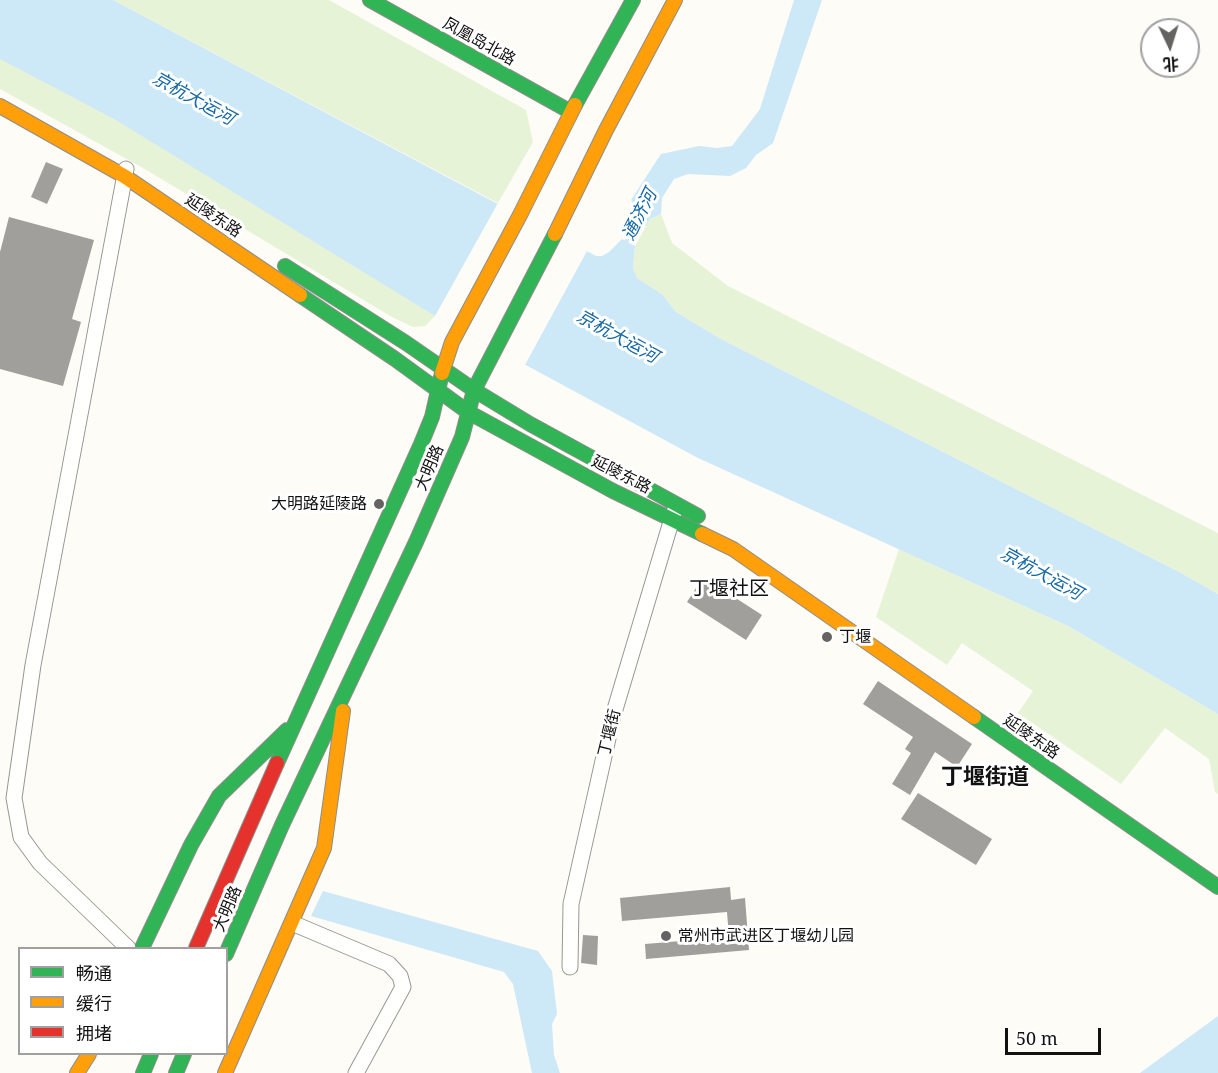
<!DOCTYPE html>
<html>
<head>
<meta charset="utf-8">
<style>
	body { margin:0 }
	#map { position:relative; width:1218px; height:1073px; overflow:hidden; background:#fdfcf7; font-family:"Noto Serif","Noto Sans SC",serif }
	canvas { display:block }
	.legend { position:absolute; left:18px; top:947px; width:210px; height:108px; box-sizing:border-box; background:#fff; border:2px solid #a0a0a0; margin:0; padding:8px 10px; list-style:none; font-size:18px; color:#111 }
	.legend li { display:flex; align-items:center; gap:12px; height:30px }
	.legend b { width:30px; border:2px solid #a0a0a0 }
	.north { position:absolute; left:1140px; top:18px; width:60px; height:60px; box-sizing:border-box; background:#fff; border:2px solid #a0a0a0; border-radius:50%; rotate:176deg; font-size:16px; font-weight:700; line-height:24px; text-align:center; color:#111 }
	.north::after { content:''; display:block; margin:auto; width:21px; height:27px; background:#646362; clip-path:polygon(50% 0,100% 100%,50% 72%,0 100%) }
	.scale { position:absolute; left:1005px; top:1028px; width:96px; height:27px; box-sizing:border-box; border:3px solid #111; border-top:0; padding-left:8px; font-size:18px; line-height:21px; white-space:nowrap; color:#111; -webkit-text-stroke:4px #fff; paint-order:stroke }
</style>
</head>
<body>
<div id="map">
<canvas width="1218" height="1073"></canvas>
<ul class="legend">
<li><b style="height:8px;background:#30b455"></b>畅通</li>
<li><b style="height:8px;background:#ff9f0a"></b>缓行</li>
<li><b style="height:8px;background:#e5322d"></b>拥堵</li>
</ul>
<div class="north">北</div>
<div class="scale">50 m</div>
</div>
<script>
const context = document.querySelector('canvas').getContext('2d');
context.lineJoin = 'round';
function fillPath(path, color) {
  context.fillStyle = color;
  context.fill(path, 'evenodd');
}
function poly(rows) {
  const path = new Path2D();
  for (const r of rows) {
    path.moveTo(r[0], r[1]);
    for (let i = 2; i < r.length; i += 2) path.lineTo(r[i], r[i + 1]);
  }
  return path;
}
function stroke(path, color, width, dash) {
  context.strokeStyle = color;
  context.lineWidth = width;
  context.lineCap = dash ? 'butt' : 'round';
  context.setLineDash(dash || []);
  context.stroke(path);
}
function write(font, color, halo, rows, align = 'center') {
  context.font = font + ' "Noto Serif","Noto Sans SC",serif';
  context.lineWidth = 6;
  context.setLineDash([]);
  context.textBaseline = 'middle';
  context.strokeStyle = halo;
  context.fillStyle = color;
  for (const [text, x, y, turn = 0] of rows) {
    context.save();
    context.translate(x, y);
    context.rotate((+turn || 0) * Math.PI / 180);
    context.textAlign = isNaN(turn) ? turn : align;
    if (halo) context.strokeText(text, 0, 0);
    context.fillText(text, 0, 0);
    context.restore();
  }
}
const green = poly([
	[113,0,329,0,526,110,533,142,498,203],
	[0,58,121,119,435,316,425,326,413,327,392,317,143,168,0,89],
	[661,214,672,243,728,286,1218,533,1218,594,1181,573,719,338,676,312,662,294,637,278,633,268,635,246,646,226,650,219],
	[899,549,1068,626,1218,714,1218,794,1215,792,1209,759,1165,728,1121,784,1018,713,1033,691,962,643,947,665,876,617]
]);
const water = poly([
	[0,0,113,0,596,256,602,256,609,252,622,239,635,246,633,268,637,278,662,294,676,312,719,338,1181,573,1218,594,1218,714,1068,626,698,458,435,316,116,120,0,59],
	[794,0,822,0,773,143,756,155,746,168,730,176,688,174,674,179,662,198,661,214,650,219,646,226,633,220,636,213,636,208,631,200,661,154,699,146,717,148,732,146,748,125,760,109],
	[323,891,538,951,552,971,557,1014,552,1024,554,1055,560,1073,532,1073,513,984,504,972,311,916],
	[1218,1016,1218,1073,1140,1073]
]);
const pier = poly([
	[498,203,587,251,525,365,435,316]
]);
const stream = poly([
	[625,244,638,219]
]);
const building = poly([
	[46,162,63,169,47,204,31,197],
	[9,217,94,240,72,319,81,322,63,386,0,369,0,252],
	[703,577,762,615,746,640,687,602],
	[878,681,972,744,957,767,935,752,910,795,892,784,911,753,905,749,913,737,863,704],
	[918,793,992,839,976,865,901,819],
	[730,887,731,900,745,898,749,950,646,959,645,944,729,937,727,912,622,921,620,898],
	[583,935,598,936,597,965,581,963]
]);
const street = poly([
	[126,169,33,665,14,798,21,837,40,863,128,948],
	[292,923,389,964,400,976,403,987,356,1073],
	[570,967,571,904,613,716,674,512]
]);
const fast = poly([
	[370,0,571,112],
	[575,105,633,0],
	[285,266,406,343,474,390,530,424,698,516],
	[300,295,395,359,468,412,613,491,702,534],
	[974,717,1218,887],
	[277,763,421,444,432,417,442,373],
	[142,948,191,845,219,796,287,730],
	[226,954,282,825,416,542,462,437,474,390,555,234],
	[143,1073,151,1054],
	[176,1073,184,1054]
]);
const slow = poly([
	[0,106,124,176,300,295],
	[555,234,606,130,675,0],
	[442,373,452,342,520,215,575,105],
	[702,534,733,549,974,717],
	[77,1073,89,1054],
	[225,1073,324,848,343,711]
]);
const jam = poly([
	[196,948,277,763]
]);
const markers = [
	[379,504,6,"#646362"],
	[827,637,6,"#646362"],
	[666,936,6,"#646362"]
];
const streetNames = [
	["凤凰岛北路",479,42,29],
	["延陵东路",213,216,34],
	["大明路",430,468,-67],
	["延陵东路",621,475,27],
	["丁堰街",610,733,-76],
	["延陵东路",1031,737,35],
	["大明路",228,909,-67]
];
const poiNames = [
	["大明路延陵路",367,504,"right"],
	["丁堰",839,637],
	["常州市武进区丁堰幼儿园",678,936]
];
const waterNames = [
	["京杭大运河",193,99,29],
	["通济河",640,215,-63],
	["京杭大运河",617,337,29],
	["京杭大运河",1041,574,29]
];
const quarterNames = [
	["丁堰社区",729,589]
];
const districtNames = [
	["丁堰街道",985,778]
];
fillPath(green, '#e7f3d7');
fillPath(water, '#cde8f7');
fillPath(pier, '#fdfcf7');
stroke(stream, '#cde8f7', 4);
fillPath(building, '#a19f9c');
stroke(street, '#979795', 17);
stroke(fast, '#8e8d8b', 16);
stroke(slow, '#8e8d8b', 16);
stroke(jam, '#8e8d8b', 16);
stroke(street, '#fffffe', 15);
stroke(fast, '#30b455', 14);
stroke(slow, '#ff9f0a', 14);
stroke(jam, '#e5322d', 14);
for (const [x, y, r, color] of markers) {
  const dot = new Path2D();
  dot.arc(x, y, r, 0, 2 * Math.PI);
  context.fillStyle = color;
  context.fill(dot);
  stroke(dot, '#fff', 2);
}
write('16px', '#111', '#fff', streetNames);
write('16px', '#111', '#fff', poiNames, 'left');
write('italic 18px', '#1768a6', '#fff', waterNames);
write('20px', '#111', '#fff', quarterNames);
write('bold 22px', '#111', '#fff', districtNames);
</script>
</body>
</html>
